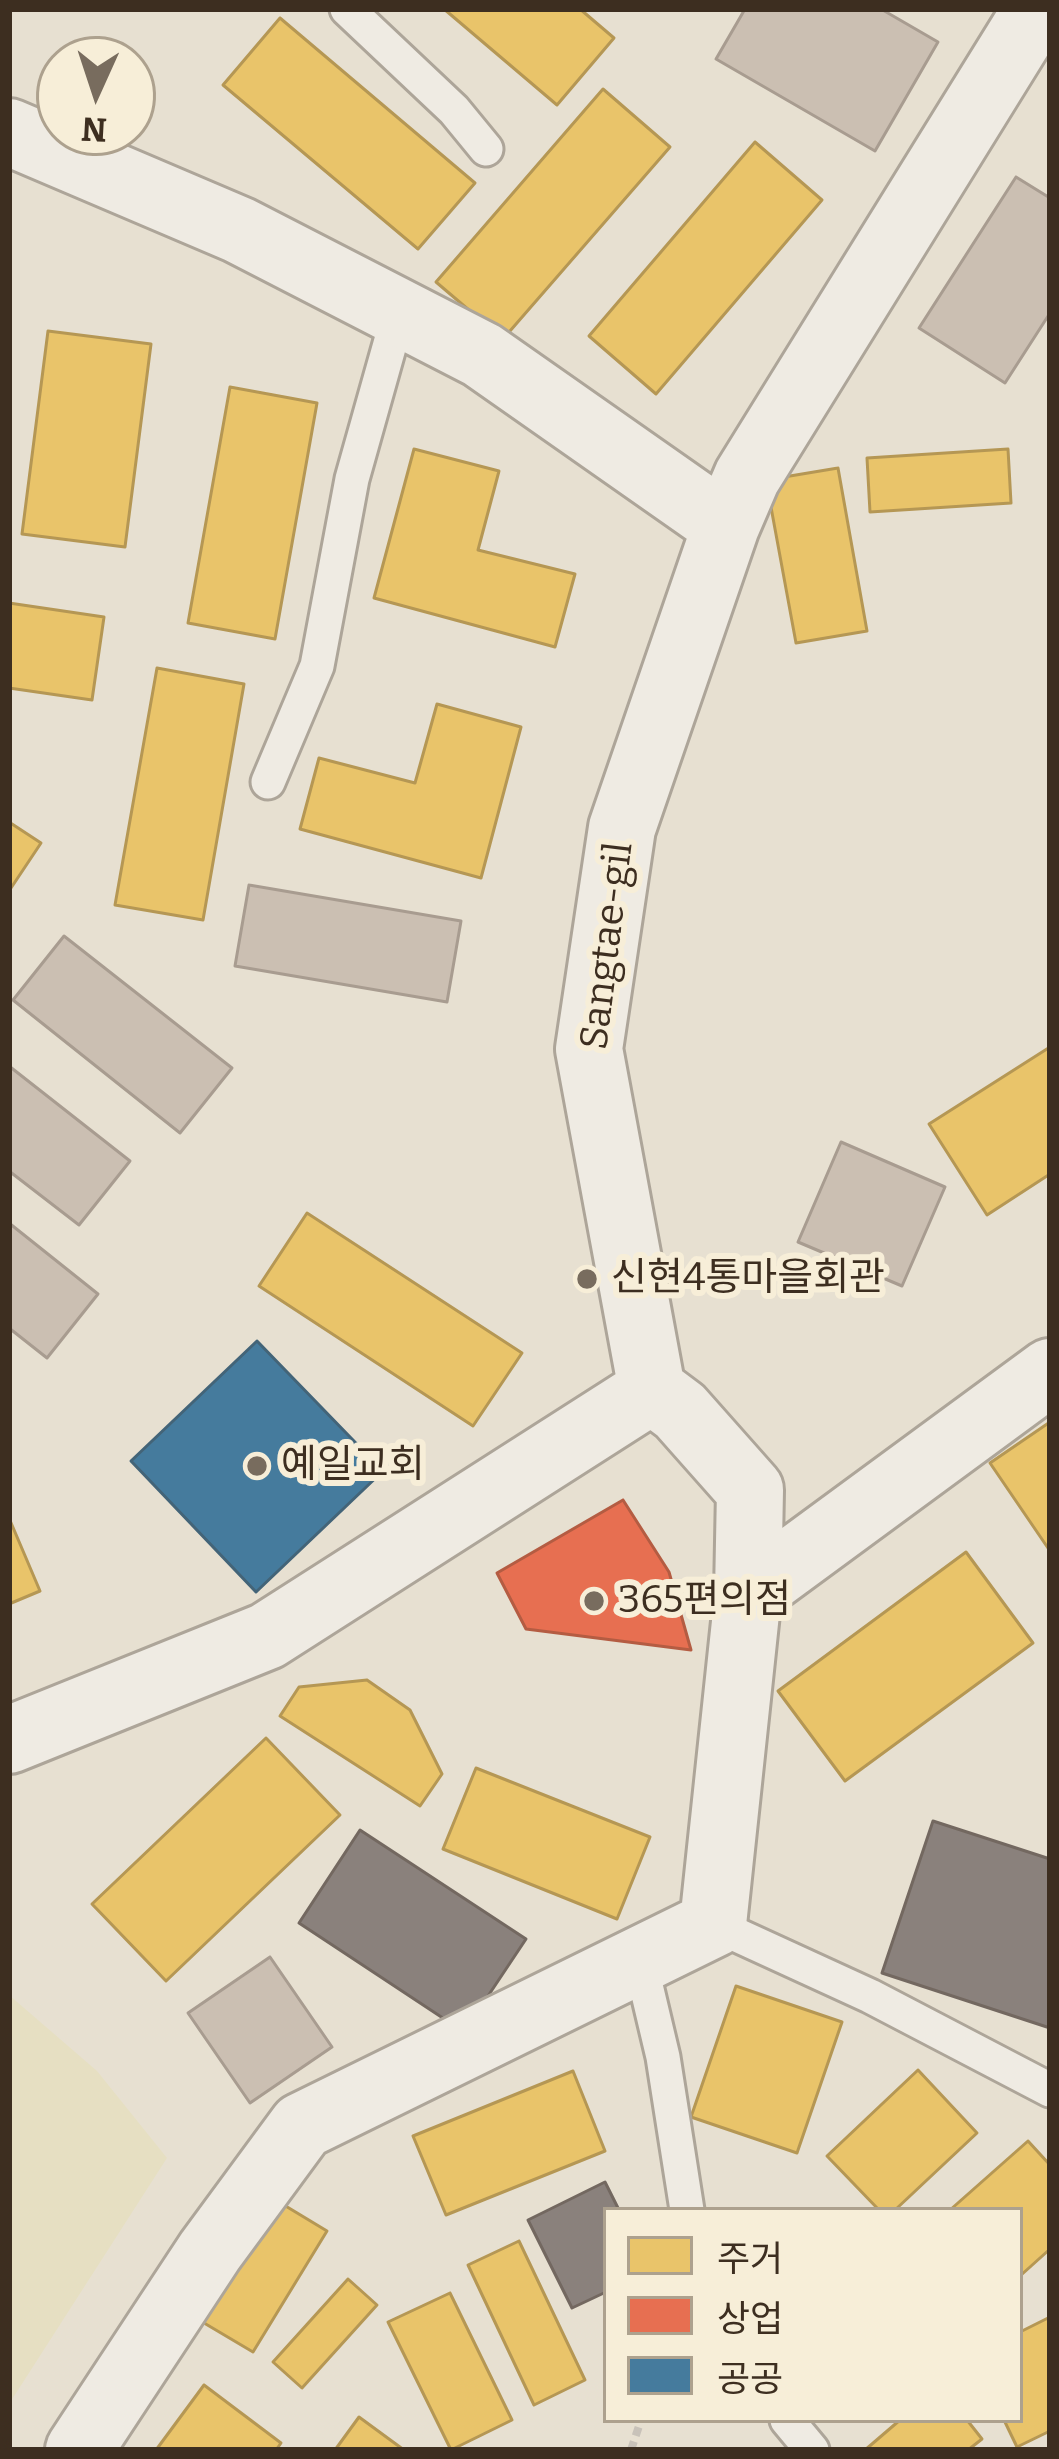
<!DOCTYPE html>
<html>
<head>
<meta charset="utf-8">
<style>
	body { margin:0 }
	#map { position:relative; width:1059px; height:2459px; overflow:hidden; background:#e7e0d1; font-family:Bitter,"Noto Sans KR",serif }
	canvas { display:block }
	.frame { position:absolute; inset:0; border:12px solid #3d2e20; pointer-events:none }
	.legend { position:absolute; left:603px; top:2207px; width:420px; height:216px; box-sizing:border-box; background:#f7eed8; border:3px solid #ada18e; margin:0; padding:15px 21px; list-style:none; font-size:36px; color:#3d2e20 }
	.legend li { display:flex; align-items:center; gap:24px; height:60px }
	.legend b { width:60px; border:3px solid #ada18e }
	.north { position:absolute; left:36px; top:36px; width:120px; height:120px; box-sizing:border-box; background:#f7eed8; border:3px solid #ada18e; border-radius:50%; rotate:183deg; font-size:33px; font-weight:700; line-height:48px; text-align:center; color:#3d2e20 }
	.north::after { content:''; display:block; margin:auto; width:42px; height:54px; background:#786c5e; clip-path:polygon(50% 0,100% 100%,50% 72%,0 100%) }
</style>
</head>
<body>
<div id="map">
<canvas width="1059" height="2459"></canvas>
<div class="frame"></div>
<ul class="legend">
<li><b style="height:33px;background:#e9c46a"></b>주거</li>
<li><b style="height:33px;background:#e76f51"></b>상업</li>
<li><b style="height:33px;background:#457b9d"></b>공공</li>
</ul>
<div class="north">N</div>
</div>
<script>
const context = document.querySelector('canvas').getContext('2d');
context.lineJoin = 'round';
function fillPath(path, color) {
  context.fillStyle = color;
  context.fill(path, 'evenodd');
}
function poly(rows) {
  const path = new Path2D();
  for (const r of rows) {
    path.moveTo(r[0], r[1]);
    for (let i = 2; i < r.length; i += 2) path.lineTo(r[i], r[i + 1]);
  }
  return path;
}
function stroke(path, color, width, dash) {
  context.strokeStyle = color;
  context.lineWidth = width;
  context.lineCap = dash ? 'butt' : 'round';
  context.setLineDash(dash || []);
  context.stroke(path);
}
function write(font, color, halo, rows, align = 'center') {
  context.font = font + ' Bitter,"Noto Sans KR",serif';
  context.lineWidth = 12;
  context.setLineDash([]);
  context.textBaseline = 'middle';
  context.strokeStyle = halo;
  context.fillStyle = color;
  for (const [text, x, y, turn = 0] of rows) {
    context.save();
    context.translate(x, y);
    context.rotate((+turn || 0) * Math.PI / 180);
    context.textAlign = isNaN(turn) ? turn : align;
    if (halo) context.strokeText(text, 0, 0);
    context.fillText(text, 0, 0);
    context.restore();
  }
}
const farmland = poly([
	[9,1995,97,2071,167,2158,9,2404]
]);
const homes = poly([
	[444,9,580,9,614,38,557,105,444,9],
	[280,18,475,183,418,249,223,85,280,18],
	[603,89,670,147,503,339,436,282,603,89],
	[755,142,822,200,656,394,589,336,755,142],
	[48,331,151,344,125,547,22,534,48,331],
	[230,387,317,403,275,639,188,623,230,387],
	[414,449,499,471,478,550,575,574,555,647,374,598,414,449],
	[1008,449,1011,503,870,512,867,458,1008,449],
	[838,468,867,631,796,643,766,480,838,468],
	[9,603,104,617,92,700,9,688,9,603],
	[157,668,244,684,203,920,115,905,157,668],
	[437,704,521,727,481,878,300,829,319,758,415,783,437,704],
	[9,822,41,843,9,891,9,822],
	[1050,1047,1050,1174,987,1215,929,1124,1050,1047],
	[307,1213,522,1353,473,1426,259,1286,307,1213],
	[1050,1422,1050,1551,990,1463,1050,1422],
	[9,1518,40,1591,9,1604,9,1518],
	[966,1552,1033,1643,845,1781,778,1691,966,1552],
	[367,1680,410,1710,442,1774,420,1806,280,1716,299,1687,367,1680],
	[266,1738,340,1815,166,1981,92,1904,266,1738],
	[476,1768,650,1837,617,1919,443,1849,476,1768],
	[736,1986,842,2022,797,2153,691,2117,736,1986],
	[918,2070,977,2133,895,2210,879,2210,827,2156,918,2070],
	[573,2071,605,2151,446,2215,413,2136,573,2071],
	[1028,2141,1050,2165,1050,2249,1020,2276,1020,2210,950,2210,1028,2141],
	[274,2199,327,2231,253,2352,199,2320,274,2199],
	[519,2241,585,2380,534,2405,468,2265,519,2241],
	[348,2279,377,2305,302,2388,273,2362,348,2279],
	[450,2293,512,2420,451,2450,388,2322,450,2293],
	[1050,2317,1050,2431,1017,2447,1004,2420,1020,2420,1020,2332,1050,2317],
	[204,2385,281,2443,276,2450,156,2450,204,2385],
	[359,2417,404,2450,335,2450,359,2417],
	[900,2420,967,2420,982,2439,968,2450,865,2450,900,2420]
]);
const shops = poly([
	[623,1500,669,1572,691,1650,526,1629,497,1573,623,1500]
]);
const public = poly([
	[257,1341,383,1471,256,1592,131,1461,257,1341]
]);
const industry = poly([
	[933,1821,1050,1859,1050,2028,882,1973,933,1821],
	[360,1830,526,1939,464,2032,299,1923,360,1830],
	[605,2182,619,2210,606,2210,606,2292,572,2308,528,2220,605,2182]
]);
const building = poly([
	[745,9,881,9,938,42,875,151,716,59,745,9],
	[1016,177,1050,198,1050,313,1005,383,919,328,1016,177],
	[249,885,461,921,447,1002,235,966,249,885],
	[64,936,232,1068,180,1133,13,1000,64,936],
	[9,1066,130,1161,79,1225,9,1171,9,1066],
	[841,1142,945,1187,902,1286,798,1242,841,1142],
	[9,1223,98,1294,47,1358,9,1328,9,1223],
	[270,1957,332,2047,250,2103,188,2013,270,1957]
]);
const path = poly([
	[631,2450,641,2420]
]);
const service = poly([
	[347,9,454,110,486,149],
	[268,782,317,666,352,479,399,312],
	[713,1924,870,1996,1050,2090],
	[640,1960,663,2057,687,2210],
	[787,2420,812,2450]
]);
const minor = poly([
	[9,132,239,230,482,355,726,526],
	[748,1594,1050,1372],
	[9,1740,267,1636,652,1390,589,1049,622,828,726,526,747,477,1037,9],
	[79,2450,210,2251,302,2126,713,1924,748,1594,750,1490,680,1411,652,1390]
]);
const markers = [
	[587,1279,12,"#786c5e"],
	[257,1466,12,"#786c5e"],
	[594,1601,12,"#786c5e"]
];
const streetNames = [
	["Sangtae-gil",608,946,-83]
];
const poiNames = [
	["신현4통마을회관",611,1279],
	["예일교회",281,1466],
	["365편의점",618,1601]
];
fillPath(farmland, '#e6dfc2');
fillPath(homes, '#e9c46a');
stroke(homes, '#b59754', 3);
fillPath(shops, '#e76f51');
stroke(shops, '#b45c42', 3);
fillPath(public, '#457b9d');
stroke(public, '#436478', 3);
fillPath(industry, '#8a817c');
stroke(industry, '#736860', 3);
fillPath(building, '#cbbfb2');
stroke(building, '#a89c90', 3);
stroke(service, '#ada599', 39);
stroke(minor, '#ada599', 72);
stroke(path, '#c8c2b9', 8, [9, 6]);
stroke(service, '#efebe3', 33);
stroke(minor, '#efebe3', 66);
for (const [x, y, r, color] of markers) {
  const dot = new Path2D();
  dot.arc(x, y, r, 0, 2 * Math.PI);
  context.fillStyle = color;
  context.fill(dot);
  stroke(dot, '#f7eed8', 4.5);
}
write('39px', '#3d2e20', '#f7eed8', streetNames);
write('39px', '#3d2e20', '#f7eed8', poiNames, 'left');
</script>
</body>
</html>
